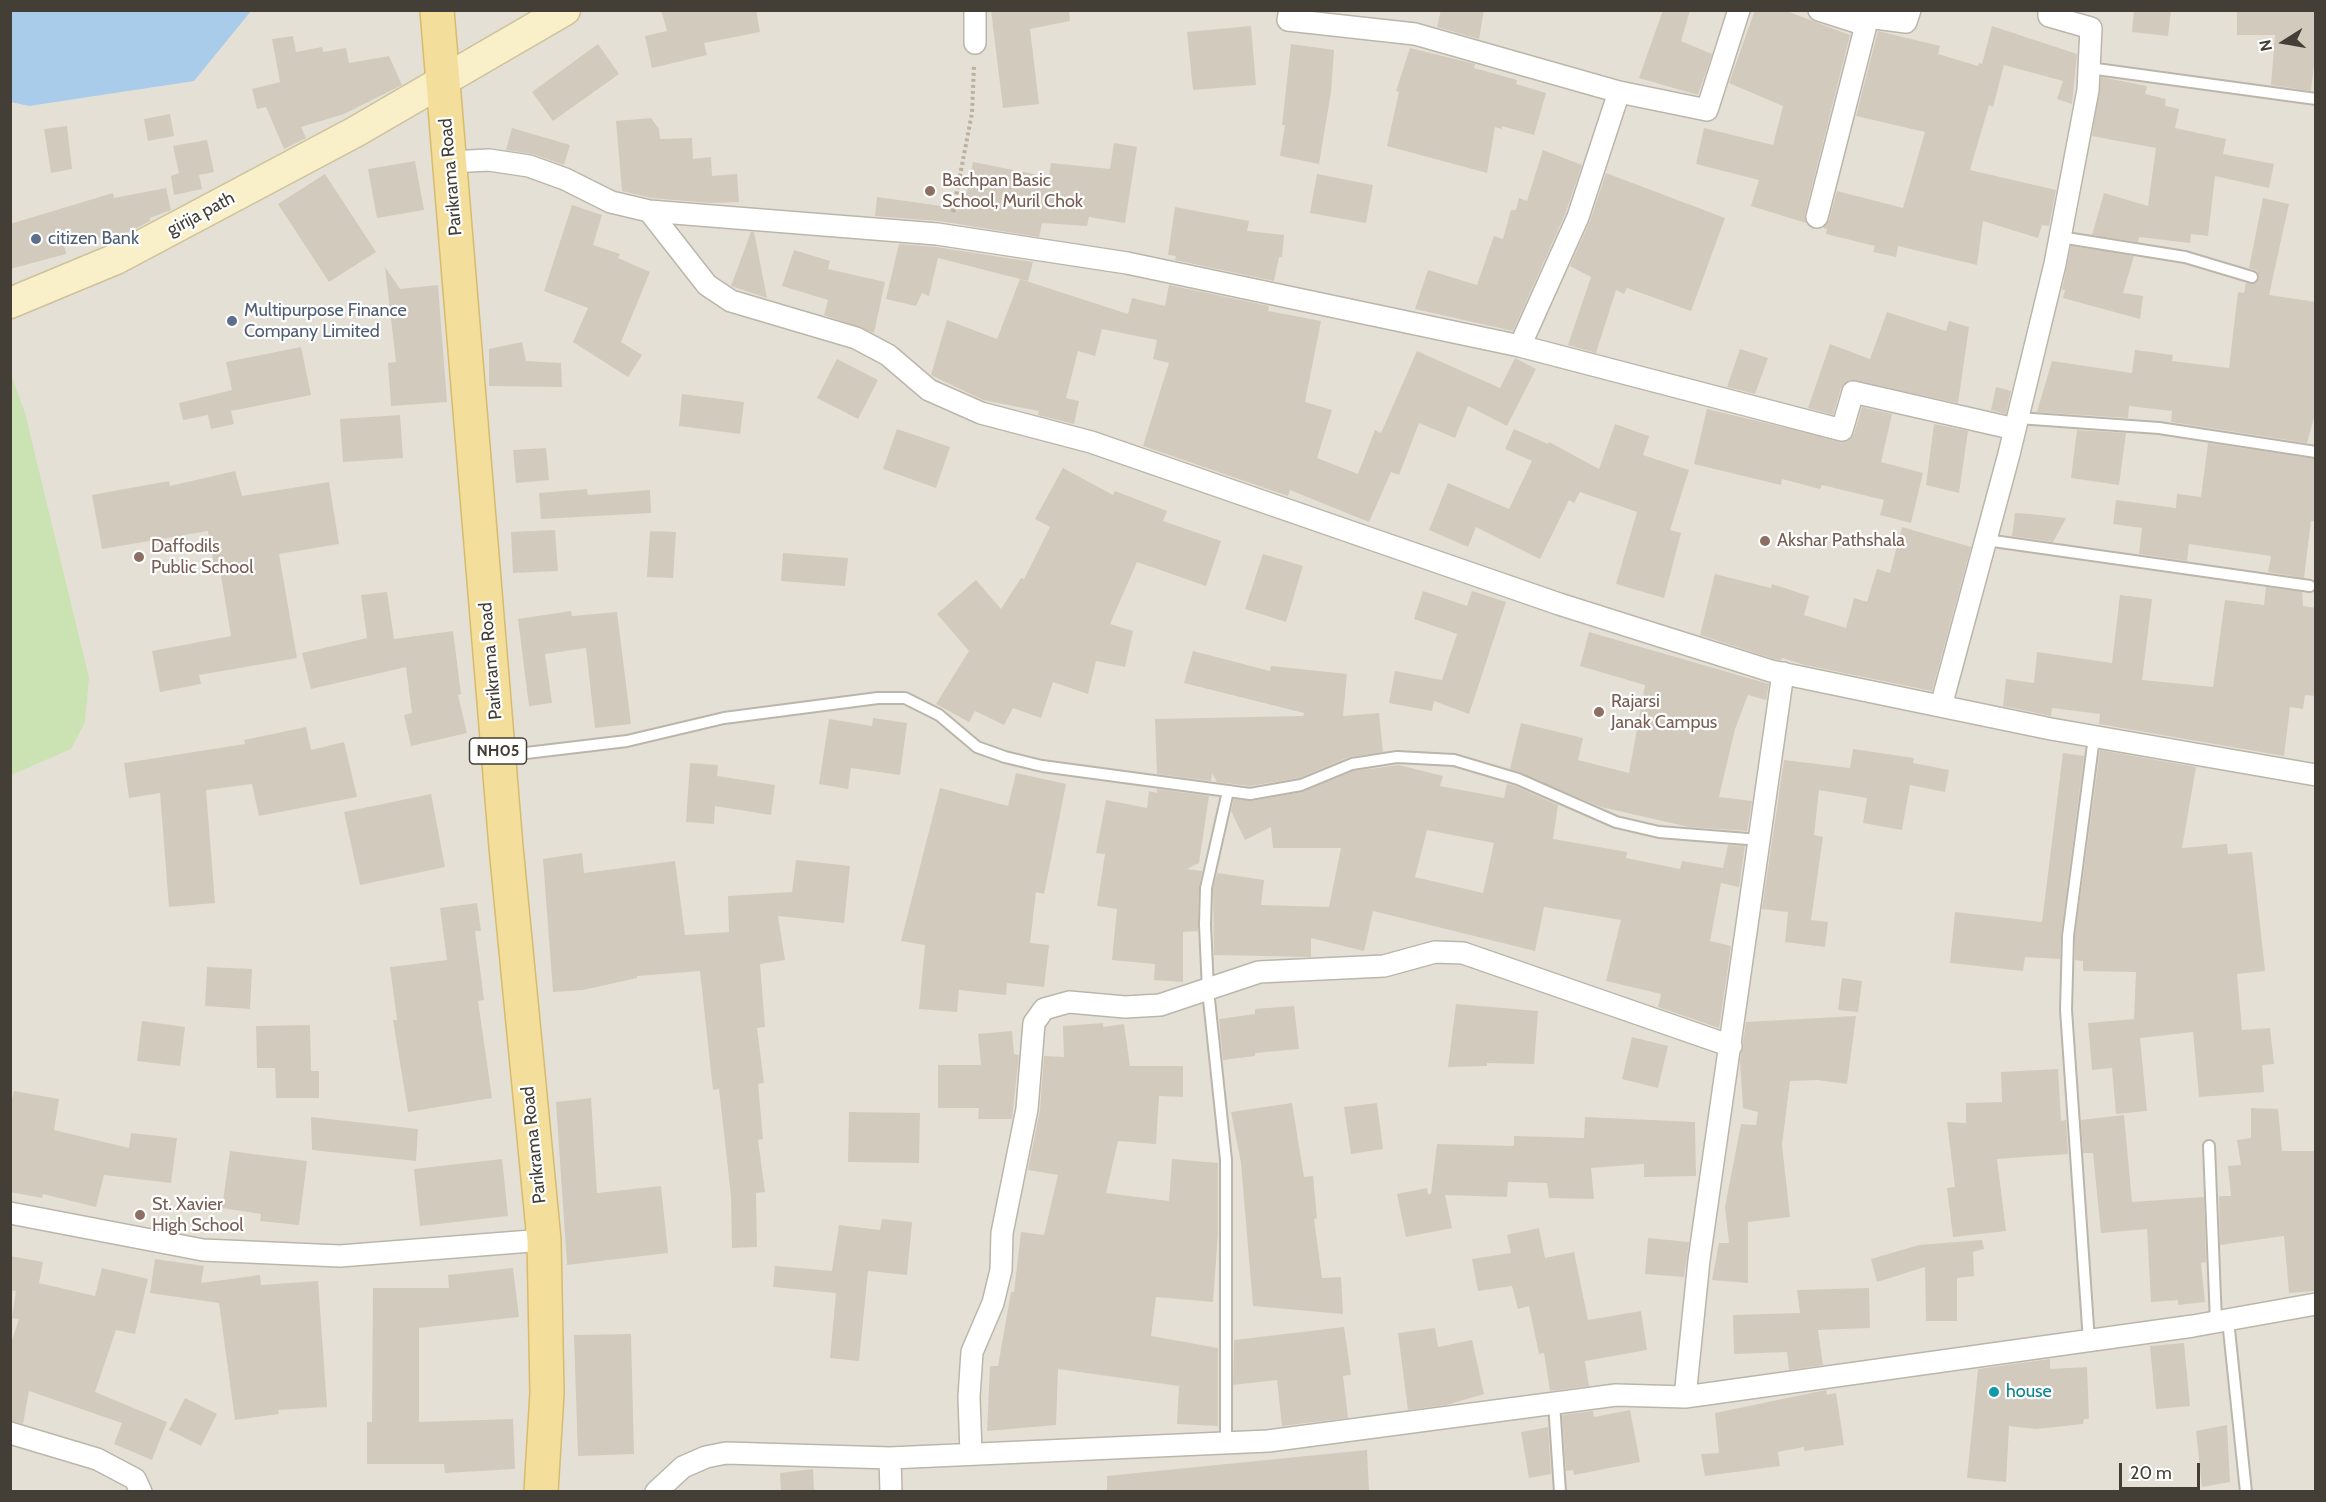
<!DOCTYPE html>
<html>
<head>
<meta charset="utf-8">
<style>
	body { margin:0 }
	#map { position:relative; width:2326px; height:1502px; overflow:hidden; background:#f1eee6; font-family:Cabin,sans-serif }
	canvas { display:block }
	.frame { position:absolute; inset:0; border:12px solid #433f36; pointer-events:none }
	.north { position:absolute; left:2254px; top:12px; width:60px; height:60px; -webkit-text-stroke:4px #fff; paint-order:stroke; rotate:259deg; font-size:16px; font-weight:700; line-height:24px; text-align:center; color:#433f36 }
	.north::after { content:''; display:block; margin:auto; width:21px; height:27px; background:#433f36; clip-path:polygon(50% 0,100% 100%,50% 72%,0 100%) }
	.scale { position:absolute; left:2119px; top:1463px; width:81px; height:27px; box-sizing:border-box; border:3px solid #433f36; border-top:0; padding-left:8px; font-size:18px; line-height:21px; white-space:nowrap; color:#433f36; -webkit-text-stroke:4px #fff; paint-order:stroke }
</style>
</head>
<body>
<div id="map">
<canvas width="2326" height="1502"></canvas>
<div class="frame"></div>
<div class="north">N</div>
<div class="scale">20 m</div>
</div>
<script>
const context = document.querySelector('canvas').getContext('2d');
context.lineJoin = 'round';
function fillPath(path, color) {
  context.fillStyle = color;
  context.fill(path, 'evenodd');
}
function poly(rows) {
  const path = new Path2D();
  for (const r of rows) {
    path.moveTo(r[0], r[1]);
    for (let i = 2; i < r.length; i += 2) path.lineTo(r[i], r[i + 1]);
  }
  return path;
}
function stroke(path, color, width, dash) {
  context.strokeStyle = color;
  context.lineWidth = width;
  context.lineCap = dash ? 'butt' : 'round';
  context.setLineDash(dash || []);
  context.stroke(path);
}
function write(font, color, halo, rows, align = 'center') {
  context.font = font + ' Cabin,sans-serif';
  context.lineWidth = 4.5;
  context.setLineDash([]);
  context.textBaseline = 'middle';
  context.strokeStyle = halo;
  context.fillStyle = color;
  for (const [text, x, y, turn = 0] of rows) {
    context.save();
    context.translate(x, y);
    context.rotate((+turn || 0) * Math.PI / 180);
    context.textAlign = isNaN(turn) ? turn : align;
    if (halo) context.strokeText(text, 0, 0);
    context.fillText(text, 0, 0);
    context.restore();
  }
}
const residential = poly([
	[10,11,2315,11,2315,1491,11,1491]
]);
const green = poly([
	[10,372,25,413,89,678,85,722,71,749,11,775]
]);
const water = poly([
	[11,10,251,10,251,11,194,81,29,106,11,102]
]);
const building = poly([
	[661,10,756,10,760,32,704,43,707,55,652,68,645,36,667,31],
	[991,10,1069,10,1070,21,1030,29,1039,104,1003,108],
	[1441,10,1484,10,1479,39,1437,27],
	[1663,10,1690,10,1681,41,1712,54,1698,95,1639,78],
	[1755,10,1784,10,1850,35,1805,214,1806,223,1751,206,1759,180,1696,164,1704,128,1773,145,1783,106,1729,83],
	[2134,10,2171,10,2168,36,2132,32],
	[2237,10,2316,10,2316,47,2311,91,2271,85,2275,35,2237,35],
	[1251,26,1256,85,1193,90,1187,32],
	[1992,26,2077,54,2072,104,2057,99,2063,81,2004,65,1993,107,1989,105,1970,170,2056,190,2049,226,2042,225,2038,238,1983,221,1977,265,1898,246,1896,257,1873,252,1875,246,1826,234,1827,229,1823,228,1829,220,1837,191,1903,208,1925,132,1856,116,1878,31,1940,46,1938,54,1978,66,1979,63,1982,64],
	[293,36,296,52,322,47,323,52,346,48,349,63,389,56,402,85,344,114,301,127,306,138,284,149,266,107,257,109,252,89,280,82,272,39],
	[598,44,619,74,553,121,532,92],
	[1291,44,1334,50,1331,92,1319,164,1280,156,1285,125,1282,125],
	[1410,48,1475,64,1474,68,1517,80,1516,84,1546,93,1534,135,1502,126,1502,129,1495,127,1487,173,1387,146,1399,92,1396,91],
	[2101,77,2147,86,2145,94,2166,99,2165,106,2179,109,2175,128,2226,139,2223,154,2274,164,2269,188,2215,176,2208,236,2191,234,2190,243,2139,237,2138,242,2092,235,2104,193,2148,206,2156,148,2092,136],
	[170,114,174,136,148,141,144,119],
	[651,118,659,129,660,139,692,138,693,159,711,157,712,176,737,174,739,202,711,203,651,198,622,191,616,121],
	[67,126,72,169,51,173,44,129],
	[512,128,570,145,564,165,533,154,506,150],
	[207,140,214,172,199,175,202,189,174,195,171,176,179,173,173,146],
	[1114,143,1137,147,1125,223,1089,217,1087,226,1042,223,1039,237,939,221,875,216,877,197,963,209,973,162,1049,177,1051,163,1110,169],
	[1543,150,1582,165,1566,212,1513,331,1415,309,1428,270,1477,285,1494,236,1503,239,1511,210,1516,210,1519,198,1527,201],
	[415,161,424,210,377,218,368,169],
	[1606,173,1725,218,1691,311,1627,288,1624,294,1616,290,1596,353,1568,345,1591,277,1570,266,1590,221],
	[325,174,376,252,329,282,278,204],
	[1317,174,1373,185,1366,223,1310,213],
	[166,188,171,210,150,218,150,221,129,232,64,245,66,254,10,269,10,224,113,193,114,198],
	[2263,198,2289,204,2269,295,2316,302,2316,410,2307,443,2171,422,2172,411,2129,406,2128,418,2037,412,2052,361,2132,373,2135,350,2173,355,2172,361,2229,368,2238,292,2244,293,2246,283,2254,284,2259,279,2257,271,2249,268],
	[572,205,602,215,593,245,620,254,618,258,650,272,621,342,642,355,628,377,573,342,588,308,544,291],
	[1175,207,1249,221,1247,231,1284,235,1282,257,1279,257,1274,281,1175,260,1176,256,1168,255],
	[751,232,754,232,767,298,731,286],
	[899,244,936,247,1033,262,1028,281,938,258,929,296,922,293,916,306,886,299],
	[2071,246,2134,256,2123,293,2143,296,2140,319,2063,298,2065,290,2062,290],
	[794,250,830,261,828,269,885,282,874,333,824,315,828,300,782,286],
	[385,267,400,289,438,285,447,402,391,406,388,363,396,362],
	[1020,279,1128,314,1132,298,1165,306,1169,285,1269,306,1268,311,1321,321,1305,402,1332,410,1317,458,1358,474,1375,430,1381,433,1417,351,1500,388,1515,358,1536,369,1507,426,1468,406,1455,438,1419,423,1399,475,1391,472,1369,522,1290,490,1288,496,1143,446,1169,363,1153,359,1157,340,1102,329,1095,356,1078,351,1066,398,1079,401,1074,424,1038,415,1039,411,983,400,931,375,947,320,997,339],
	[1887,312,1946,331,1949,321,1969,327,1958,403,1850,380,1841,388,1833,415,1808,408,1830,344,1870,359],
	[522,342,526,361,561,363,562,387,489,386,489,349],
	[301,347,311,395,231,411,234,424,211,429,208,415,183,420,179,403,232,390,226,362],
	[1740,349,1768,358,1755,394,1727,387],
	[837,359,878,380,858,419,817,398],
	[1996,387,2011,391,2006,414,1991,410],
	[682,394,744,402,740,434,679,426],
	[1862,407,1892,414,1881,462,1923,473,1911,523,1880,515,1884,500,1822,485,1820,489,1782,479,1781,485,1694,464,1707,409,1845,442,1854,434],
	[400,415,403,458,343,462,340,419],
	[1615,424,1649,436,1643,455,1689,470,1670,530,1681,533,1664,598,1616,584,1637,512,1580,492,1574,503,1569,500,1540,559,1476,527,1468,547,1429,530,1448,483,1509,509,1532,461,1505,449,1514,429,1548,444,1549,442,1599,469],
	[1934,424,1968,431,1959,493,1926,485],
	[897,429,950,447,936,488,883,469],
	[2077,430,2126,433,2119,485,2071,478],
	[2208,443,2316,459,2316,522,2311,521,2304,578,2268,572,2271,556,2189,544,2187,561,2139,554,2142,528,2113,524,2116,500,2176,508,2177,494,2201,497],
	[546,448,549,480,516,483,513,450],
	[1063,468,1113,495,1115,491,1167,511,1163,521,1221,541,1206,586,1137,562,1110,624,1133,631,1125,667,1096,661,1088,694,1053,682,1041,718,1013,708,1004,725,975,711,969,722,936,704,969,651,937,614,976,580,1001,609,1021,578,1024,579,1050,527,1035,519],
	[235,471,242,496,329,482,339,544,279,554,297,658,199,675,201,684,160,692,152,651,231,636,219,564,214,565,208,531,102,549,92,495,169,481,170,486],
	[587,489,588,495,650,490,651,513,541,519,539,493],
	[2015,513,2031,514,2066,518,2053,542,2012,536],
	[1902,527,1971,547,1932,691,1805,665,1782,658,1781,660,1774,659,1700,635,1715,574,1771,588,1772,584,1809,596,1804,615,1846,628,1854,598,1867,602,1877,569,1890,573],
	[555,530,558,571,513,573,511,532],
	[650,531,676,532,673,578,647,577],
	[783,553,848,558,845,586,781,581],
	[1263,554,1303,566,1286,622,1245,609],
	[2266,587,2302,592,2303,606,2316,608,2316,696,2305,695,2303,709,2290,707,2284,756,2099,724,2100,714,2052,708,2051,716,2003,706,2006,679,2034,683,2037,652,2112,663,2120,595,2152,599,2142,680,2213,687,2225,600,2264,605],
	[1423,591,1467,606,1472,591,1506,602,1469,714,1434,701,1432,711,1389,703,1395,671,1442,680,1457,634,1414,619],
	[387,592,394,639,453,631,461,694,458,695,467,733,411,746,404,715,412,713,406,667,311,689,302,653,367,638,361,595],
	[571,611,572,616,617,612,631,724,595,728,586,648,545,654,552,703,529,706,518,619],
	[1589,632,1769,684,1766,700,1748,695,1735,729,1719,797,1752,801,1747,831,1689,827,1601,807,1510,769,1521,723,1583,738,1578,760,1629,773,1645,685,1580,666],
	[1193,651,1270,671,1271,666,1347,674,1343,716,1379,713,1383,752,1349,757,1299,778,1250,786,1217,782,1212,773,1211,781,1157,774,1155,719,1303,716,1304,713,1184,683],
	[873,718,907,723,900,775,851,768,848,789,819,784,829,719,872,726],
	[306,727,311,750,344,742,357,797,259,816,252,784,206,790,215,903,169,907,160,793,129,798,124,763,245,744,244,740],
	[1853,749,1914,758,1913,763,1949,770,1945,792,1910,785,1902,830,1863,823,1867,798,1819,790,1814,835,1823,837,1811,920,1828,922,1825,947,1785,942,1788,912,1762,909,1784,760,1850,768],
	[2100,750,2196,767,2182,848,2227,844,2228,854,2252,852,2265,971,2237,974,2242,1030,2270,1028,2274,1064,2262,1065,2264,1092,2199,1097,2193,1032,2140,1038,2147,1111,2116,1114,2112,1068,2092,1070,2088,1023,2134,1019,2136,972,2083,971,2083,961,2075,960,2075,937],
	[2063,753,2084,756,2061,935,2060,959,2025,957,2023,971,1950,963,1955,912,2042,922],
	[690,763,718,765,717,776,775,785,771,815,715,806,714,824,686,822],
	[1399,765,1443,776,1440,786,1504,798,1507,784,1515,786,1558,805,1553,839,1627,852,1626,858,1680,869,1682,861,1723,868,1728,845,1745,846,1739,887,1721,883,1710,941,1731,946,1719,1028,1658,1007,1661,994,1606,981,1621,920,1544,907,1535,951,1373,911,1364,951,1311,938,1311,957,1214,955,1213,889,1217,873,1264,880,1261,905,1329,907,1341,848,1273,848,1271,827,1245,840,1231,811,1234,799,1251,801,1302,792,1354,771],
	[1427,830,1494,843,1483,893,1415,877],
	[1016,773,1066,784,1044,894,1036,892,1030,943,1049,945,1044,987,1007,983,1006,995,959,990,957,1012,919,1009,925,945,901,941,940,788,1008,806],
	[1157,789,1209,796,1199,863,1187,869,1202,871,1199,888,1198,931,1183,932,1183,982,1154,980,1155,964,1112,960,1117,909,1097,906,1105,854,1096,853,1106,800,1147,808,1149,791,1157,793],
	[431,794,445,867,360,885,344,812],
	[582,853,584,873,675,861,685,935,729,932,728,896,792,892,796,860,850,866,844,923,778,916,785,960,760,964,765,1027,757,1028,764,1083,758,1084,763,1139,758,1140,765,1192,756,1193,757,1247,732,1248,731,1196,719,1089,713,1090,700,971,637,976,637,978,583,990,553,992,543,859],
	[477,903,481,931,475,931,484,1000,478,1001,492,1098,408,1112,393,1020,397,1020,390,967,447,960,440,908],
	[207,967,252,969,250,1009,205,1006],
	[1842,978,1862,981,1858,1012,1838,1010],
	[1456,1004,1538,1011,1534,1064,1487,1063,1487,1066,1448,1067],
	[1294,1006,1299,1049,1255,1053,1255,1056,1223,1060,1219,1019,1255,1014,1255,1009],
	[1856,1016,1847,1084,1817,1080,1790,1081,1782,1145,1790,1217,1748,1222,1748,1283,1712,1280,1719,1243,1729,1243,1725,1207,1741,1124,1756,1125,1758,1112,1743,1108,1740,1061,1746,1022],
	[142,1021,185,1027,180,1066,137,1061],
	[1103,1023,1103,1027,1124,1024,1130,1066,1183,1066,1183,1097,1159,1096,1156,1144,1118,1141,1106,1193,1169,1201,1172,1159,1218,1163,1218,1233,1213,1302,1156,1297,1151,1336,1218,1348,1218,1426,1177,1424,1179,1386,1058,1369,1056,1425,987,1431,990,1366,998,1366,1011,1292,1014,1292,1021,1232,1044,1235,1058,1175,1028,1170,1040,1110,1044,1056,1064,1057,1063,1026],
	[310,1025,311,1071,319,1071,319,1098,276,1098,275,1068,257,1068,256,1026],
	[1012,1031,1014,1054,1019,1055,1012,1119,978,1119,979,1108,938,1108,938,1065,981,1065,978,1034],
	[1632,1037,1668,1046,1658,1088,1622,1079],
	[2058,1069,2061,1121,2066,1120,2068,1154,1997,1159,2006,1231,1953,1237,1947,1188,1955,1187,1947,1122,1966,1123,1966,1103,2002,1102,2001,1072],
	[14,1091,59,1099,54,1130,129,1148,131,1133,177,1138,171,1183,104,1175,96,1207,43,1194,42,1198,10,1192,10,1109],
	[591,1098,597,1193,661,1186,668,1253,567,1265,556,1102],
	[1292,1103,1304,1177,1313,1176,1317,1218,1314,1219,1322,1278,1341,1277,1343,1314,1253,1306,1241,1163,1231,1112],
	[1377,1103,1383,1149,1351,1154,1344,1107],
	[2251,1108,2278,1109,2282,1151,2316,1151,2314,1291,2289,1293,2284,1236,2220,1245,2219,1196,2231,1196,2228,1166,2241,1165,2237,1140,2251,1138],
	[849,1112,920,1113,919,1163,848,1162],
	[2124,1115,2132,1202,2204,1197,2206,1262,2201,1263,2205,1302,2178,1305,2178,1300,2151,1302,2147,1229,2101,1233,2093,1153,2083,1153,2081,1120],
	[311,1117,418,1129,416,1161,312,1150],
	[1585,1117,1695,1122,1696,1176,1644,1177,1644,1164,1591,1168,1594,1199,1549,1198,1547,1183,1508,1182,1507,1197,1445,1195,1452,1228,1406,1237,1397,1194,1427,1188,1428,1194,1431,1194,1437,1144,1514,1146,1514,1136,1584,1138],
	[230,1151,307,1161,299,1225,260,1221,261,1214,222,1208],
	[502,1159,508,1216,420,1226,414,1169],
	[882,1219,912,1222,907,1275,868,1271,859,1361,830,1358,836,1293,773,1287,775,1266,832,1271,839,1225,880,1230],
	[1539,1228,1545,1258,1574,1252,1588,1320,1641,1311,1647,1350,1585,1361,1589,1386,1550,1391,1544,1353,1539,1354,1529,1306,1518,1309,1512,1286,1478,1291,1472,1259,1511,1253,1507,1235],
	[1648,1238,1689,1242,1684,1277,1645,1274],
	[1982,1240,1984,1249,1973,1252,1974,1276,1957,1278,1957,1321,1926,1321,1925,1267,1877,1282,1871,1259,1919,1245],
	[10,1256,43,1262,39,1283,95,1296,102,1268,148,1279,135,1334,116,1330,95,1392,167,1422,152,1460,114,1444,122,1423,29,1391,23,1424,10,1421,10,1346,19,1319,12,1318,16,1291,10,1290],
	[155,1259,204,1266,201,1283,260,1275,261,1285,318,1281,327,1407,278,1410,279,1414,235,1420,219,1303,150,1293],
	[513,1268,519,1317,419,1328,419,1422,513,1419,515,1469,445,1473,444,1464,367,1464,367,1422,372,1422,373,1288,449,1288,448,1275],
	[1869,1288,1870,1328,1818,1330,1823,1365,1789,1370,1787,1352,1734,1354,1733,1315,1800,1313,1797,1290],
	[1344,1327,1351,1375,1343,1376,1348,1418,1282,1426,1277,1380,1233,1385,1234,1340],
	[1435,1328,1438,1347,1472,1340,1484,1394,1446,1405,1408,1410,1398,1333],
	[631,1334,634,1454,578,1456,574,1335],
	[2184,1343,2190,1406,2156,1409,2150,1346],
	[2050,1359,2050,1369,2087,1367,2089,1419,2084,1419,2083,1424,2036,1429,2009,1426,2006,1482,1967,1478,1978,1369],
	[1826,1390,1827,1395,1836,1393,1844,1445,1804,1451,1804,1447,1778,1452,1780,1466,1705,1476,1701,1454,1719,1453,1715,1413],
	[185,1398,217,1414,201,1446,169,1430],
	[1630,1410,1640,1462,1574,1475,1573,1470,1566,1471,1562,1415,1593,1411,1594,1417],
	[2227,1425,2230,1482,2202,1487,2196,1431],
	[1548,1427,1551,1474,1529,1478,1521,1432],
	[1367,1450,1369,1491,1107,1491,1107,1476],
	[813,1469,814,1491,781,1491,780,1473]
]);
const path = poly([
	[953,212,972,113,974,65]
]);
const lane = poly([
	[2089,68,2316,99],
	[2060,237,2185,257,2252,277],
	[2018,418,2159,428,2316,452],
	[1986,540,2310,586],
	[501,756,627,741,724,718,878,698,905,698,939,715,977,747,1005,757,1042,766,1228,791,1206,888,1205,925,1208,990,1226,1160,1226,1443],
	[1228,791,1250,794,1301,785,1352,764,1397,757,1454,760,1518,779,1616,822,1659,832,1760,840],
	[2209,1146,2216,1322],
	[2228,1320,2246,1492],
	[2089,1341,2066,1010,2068,936,2094,737],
	[1554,1403,1560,1492]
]);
const street = poly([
	[975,10,975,43],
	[1290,10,1288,20,1415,34,1619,92,1707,110,1739,10],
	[1819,10,1866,25],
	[450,162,489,160,529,166,565,179,611,202,649,211,707,285,731,301,856,338,888,355,929,390,981,413,1091,442,1559,604,1771,671,2051,729,2316,775],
	[649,211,937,234,1127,263,1520,346,1842,430,1853,392,2015,429],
	[1817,217,1868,17,1906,22,1910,10],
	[1520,346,1578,217,1619,92],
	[1783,673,1699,1260,1685,1397,2193,1326,2316,1304],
	[1941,706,2009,454,2055,264,2088,90,2091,28,2049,16,2049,10],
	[10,1213,203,1250,340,1256,544,1240],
	[10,1433,97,1459,135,1479,141,1492],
	[971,1454,969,1397,972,1352,993,1303,1001,1270,1002,1233,1027,1109,1034,1023,1044,1009,1069,1002,1125,1007,1160,1005,1259,972,1384,966,1435,952,1463,953,1731,1046],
	[890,1458,891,1492],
	[656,1492,683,1467,706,1457,726,1453,890,1458,1268,1441,1616,1395,1685,1397]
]);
const secondary = poly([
	[10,303,116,259,355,132,565,10]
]);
const primary = poly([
	[437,10,506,847,544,1240,547,1393,541,1492]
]);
const markers = [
	[930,191,6,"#8d6e63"],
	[36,239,6,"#5c6f8a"],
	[232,321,6,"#5c6f8a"],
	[1765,541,6,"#8d6e63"],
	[139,557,6,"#8d6e63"],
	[1599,712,6,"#8d6e63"],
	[140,1215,6,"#8d6e63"],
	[1994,1392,6,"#0f9aa8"]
];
const shields = [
	[498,751,57]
];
const shieldNames = [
	["NH05",498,751]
];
const streetNames = [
	["Parikrama Road",451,177,-95],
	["girija path",201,214,-28],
	["Parikrama Road",491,661,-95],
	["Parikrama Road",534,1145,-96]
];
const educationNames = [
	["Bachpan Basic",942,181],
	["School, Muril Chok",942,202],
	["Akshar Pathshala",1777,541],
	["Daffodils",151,547],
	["Public School",151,568],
	["Rajarsi",1611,702],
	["Janak Campus",1611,723],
	["St. Xavier",152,1205],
	["High School",152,1226]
];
const serviceNames = [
	["citizen Bank",48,239],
	["Multipurpose Finance",244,311],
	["Company Limited",244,332]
];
const cultureNames = [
	["house",2006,1392]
];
fillPath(residential, '#e5e0d5');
fillPath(green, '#cbe2b3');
fillPath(water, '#a8cce9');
fillPath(building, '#d2cabd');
stroke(lane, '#bcb6aa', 14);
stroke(street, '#bcb6aa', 24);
stroke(secondary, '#cdc29a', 33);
stroke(primary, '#d7bc6e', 36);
stroke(path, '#bcb29c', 4, [3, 3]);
stroke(lane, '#fff', 10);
stroke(street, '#fff', 21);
stroke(secondary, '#f9efc9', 30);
stroke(primary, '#f4de9c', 33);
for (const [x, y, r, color] of markers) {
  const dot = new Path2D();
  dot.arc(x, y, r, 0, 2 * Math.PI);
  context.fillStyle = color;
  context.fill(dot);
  stroke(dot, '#fff', 2);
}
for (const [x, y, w] of shields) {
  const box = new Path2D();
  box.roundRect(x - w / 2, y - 13, w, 26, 4.5);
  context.fillStyle = '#fff';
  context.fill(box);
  stroke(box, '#433f36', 1.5);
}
write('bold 16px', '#433f36', null, shieldNames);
write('18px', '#433f36', '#fff', streetNames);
write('18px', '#785e54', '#fff', educationNames, 'left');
write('18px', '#4e5e75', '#fff', serviceNames, 'left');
write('18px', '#0d838f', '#fff', cultureNames, 'left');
</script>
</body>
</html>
